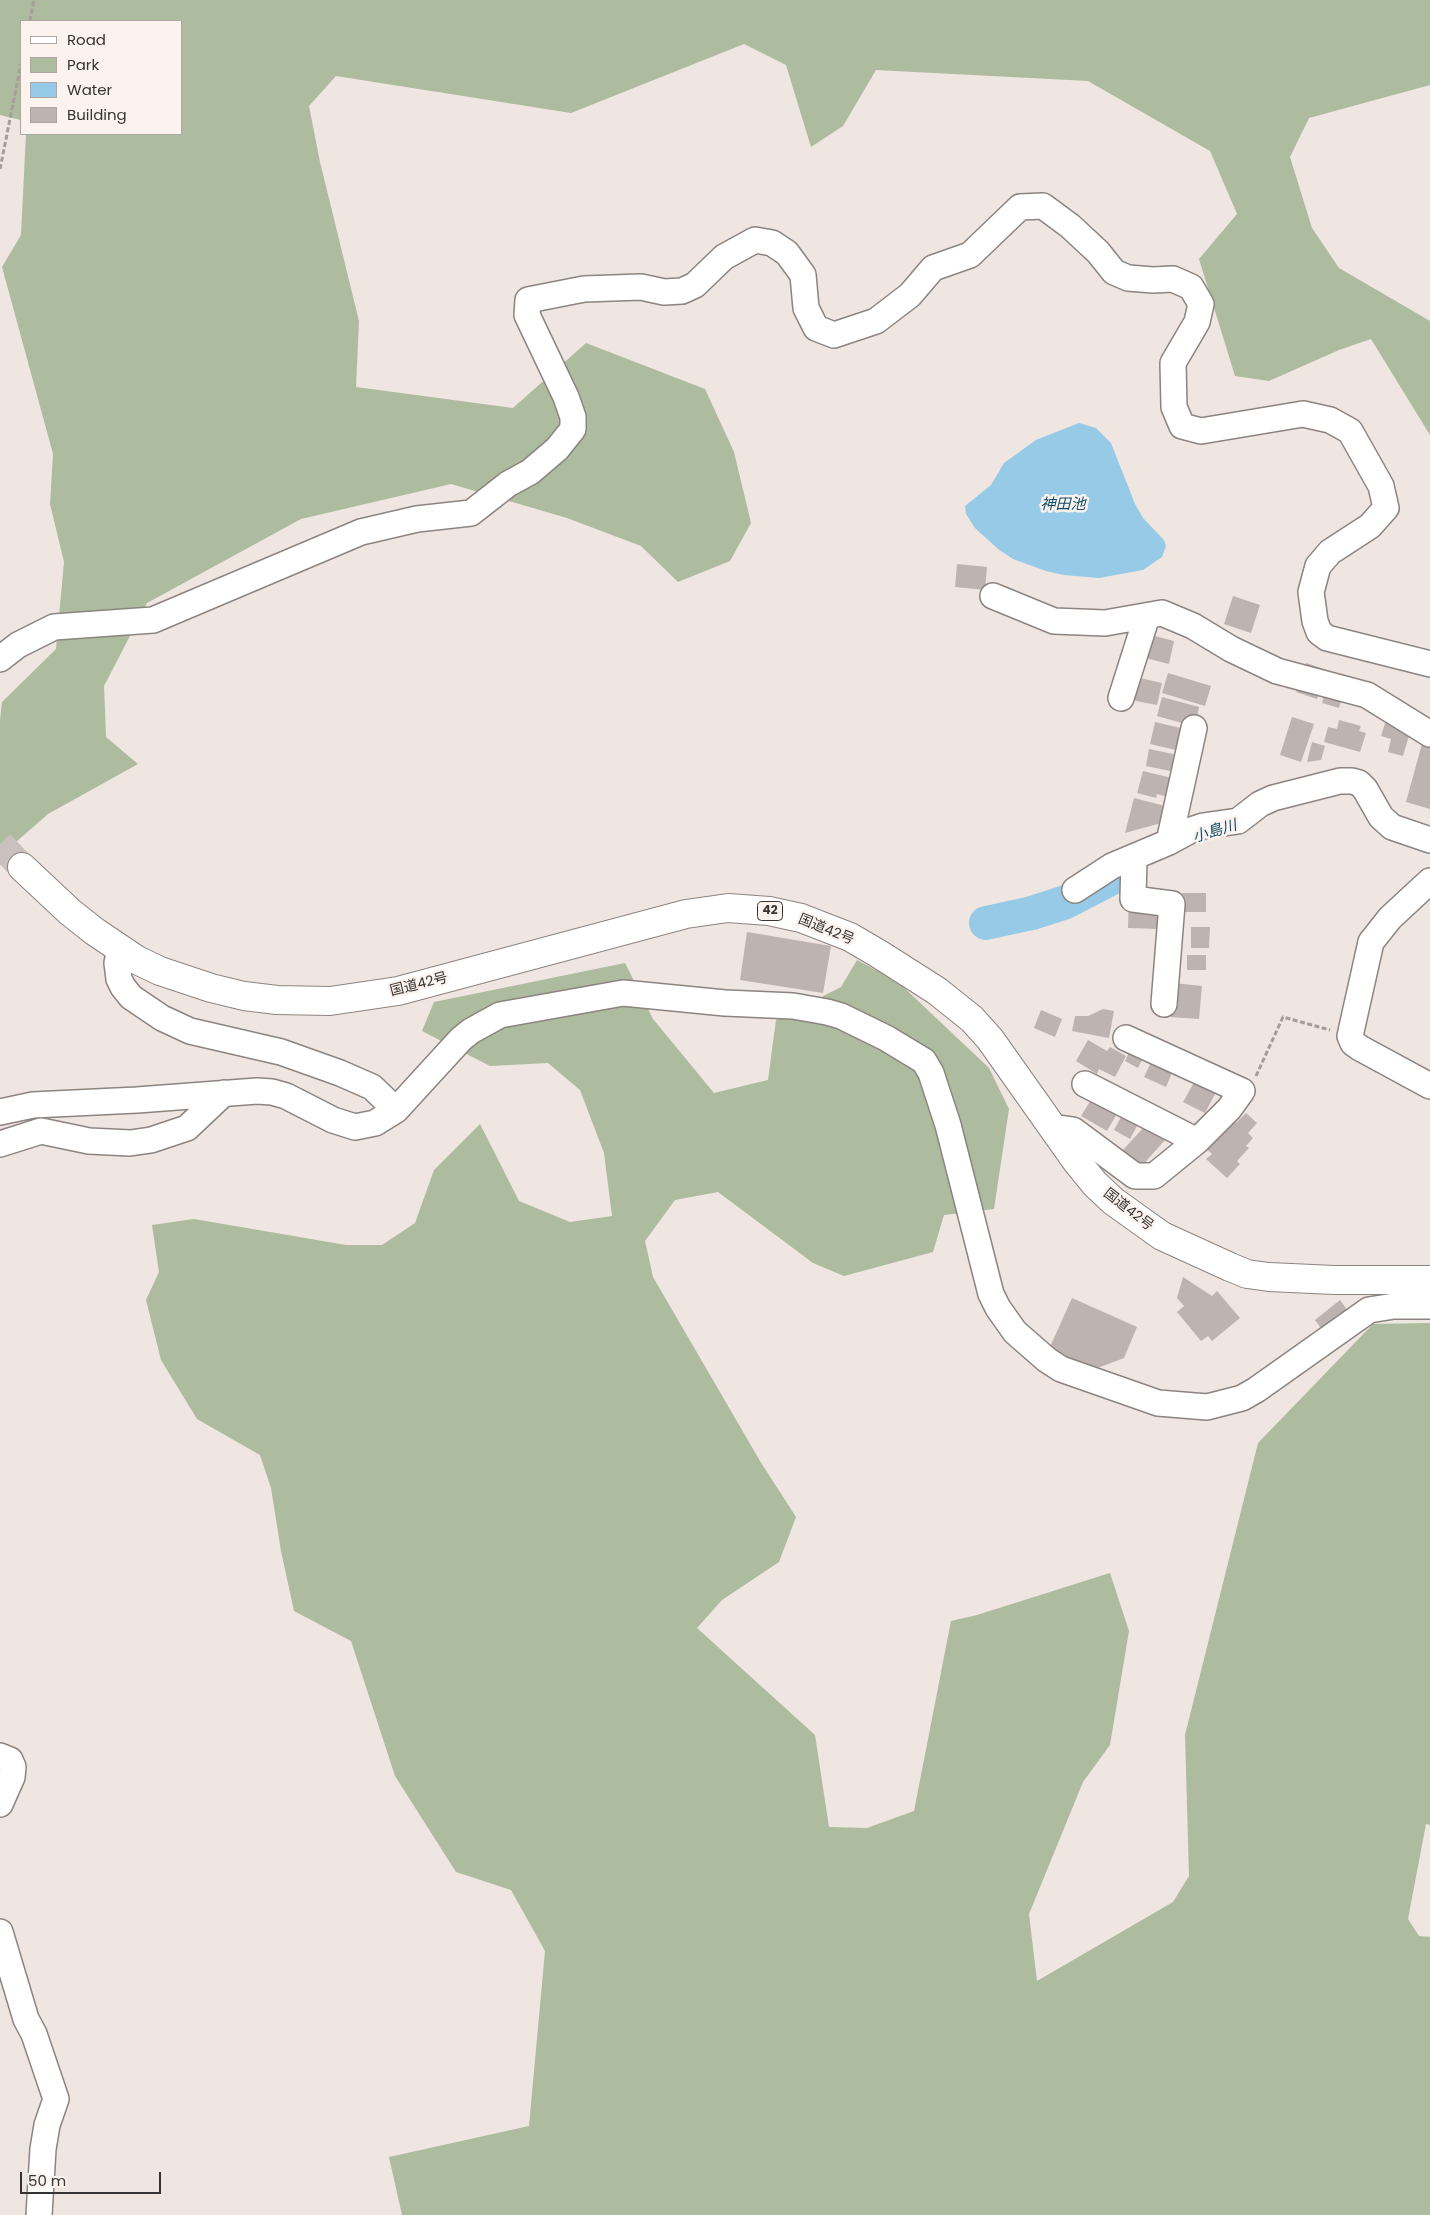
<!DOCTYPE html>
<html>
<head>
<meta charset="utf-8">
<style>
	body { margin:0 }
	#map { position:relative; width:1430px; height:2215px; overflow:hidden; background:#efe5e1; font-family:Poppins,sans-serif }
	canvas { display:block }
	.legend { position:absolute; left:20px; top:20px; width:162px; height:115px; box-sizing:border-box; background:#fcf3ee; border:1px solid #ada6a3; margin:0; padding:6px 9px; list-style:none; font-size:15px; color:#373332 }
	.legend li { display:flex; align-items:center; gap:10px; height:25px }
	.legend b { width:25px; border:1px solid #ada6a3 }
	.scale { position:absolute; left:20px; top:2172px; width:141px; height:22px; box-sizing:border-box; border:2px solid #373332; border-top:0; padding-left:6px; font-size:15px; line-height:18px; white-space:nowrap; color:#373332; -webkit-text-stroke:4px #fcf3ee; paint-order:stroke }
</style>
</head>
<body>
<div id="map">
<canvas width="1430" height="2215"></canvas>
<ul class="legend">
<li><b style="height:6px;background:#fff"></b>Road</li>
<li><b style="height:14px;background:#adbb9e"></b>Park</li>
<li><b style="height:14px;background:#97cae6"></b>Water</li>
<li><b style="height:14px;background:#bdb3b1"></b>Building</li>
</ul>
<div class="scale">50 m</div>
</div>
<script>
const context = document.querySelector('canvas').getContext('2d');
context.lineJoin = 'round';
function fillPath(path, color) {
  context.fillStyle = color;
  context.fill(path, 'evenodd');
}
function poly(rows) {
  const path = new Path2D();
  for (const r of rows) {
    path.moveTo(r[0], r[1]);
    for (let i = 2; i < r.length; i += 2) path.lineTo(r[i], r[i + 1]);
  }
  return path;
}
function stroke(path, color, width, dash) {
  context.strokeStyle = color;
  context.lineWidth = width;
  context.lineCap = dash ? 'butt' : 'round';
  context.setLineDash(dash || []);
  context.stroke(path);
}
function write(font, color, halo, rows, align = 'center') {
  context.font = font + ' Poppins,"Noto Sans JP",sans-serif';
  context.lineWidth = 5;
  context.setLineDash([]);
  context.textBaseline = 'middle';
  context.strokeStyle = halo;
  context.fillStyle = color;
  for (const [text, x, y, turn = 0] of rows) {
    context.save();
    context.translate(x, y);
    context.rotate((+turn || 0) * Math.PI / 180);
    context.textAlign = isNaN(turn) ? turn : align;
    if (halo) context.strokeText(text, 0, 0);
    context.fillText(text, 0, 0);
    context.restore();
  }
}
const green = poly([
	[0,0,1430,0,1430,85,1309,118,1290,157,1312,228,1339,268,1430,321,1430,435,1371,339,1339,350,1269,381,1235,376,1199,259,1237,214,1210,151,1088,81,876,70,843,126,811,147,786,65,744,44,571,113,336,76,309,106,320,162,359,321,356,387,513,408,586,343,705,389,734,452,751,523,730,561,678,582,641,546,567,518,451,484,301,519,147,603,104,686,106,737,138,764,48,814,0,856,0,720,2,702,56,649,64,562,50,504,53,454,2,267,21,235,26,134,181,134,181,21,21,21,21,120,0,115],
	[857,960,897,981,989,1068,1009,1109,994,1209,944,1215,933,1252,844,1276,813,1263,718,1192,675,1200,645,1241,653,1277,760,1461,796,1517,779,1562,722,1600,697,1628,815,1735,829,1827,867,1828,914,1811,951,1621,977,1615,1110,1573,1129,1631,1110,1745,1083,1782,1029,1914,1037,1981,1173,1902,1189,1876,1185,1735,1258,1443,1373,1324,1430,1323,1430,1825,1426,1824,1408,1919,1419,1936,1430,1937,1430,2215,402,2215,389,2157,529,2126,545,1951,511,1890,456,1872,395,1776,351,1641,294,1611,281,1551,271,1488,260,1455,197,1419,161,1360,146,1300,159,1272,152,1225,194,1219,346,1245,382,1245,415,1223,434,1170,480,1124,519,1201,570,1222,612,1216,604,1153,580,1090,548,1063,490,1066,422,1031,434,1002,625,963,653,1019,714,1093,768,1080,776,1020,841,987]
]);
const water = poly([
	[1079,423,1096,428,1111,443,1135,504,1143,518,1164,540,1166,546,1162,557,1143,570,1099,578,1064,575,1046,571,1013,559,998,549,975,528,966,514,965,506,991,485,1004,463,1036,440]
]);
const river = poly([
	[986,923,1032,913,1066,902,1110,879]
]);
const building = poly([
	[957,564,987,567,985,590,955,587],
	[1233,596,1260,605,1251,633,1224,624],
	[1151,635,1174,641,1169,664,1145,658],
	[1306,663,1327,670,1317,699,1296,692],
	[1168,673,1211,686,1205,706,1162,693],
	[1330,675,1347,680,1339,708,1322,703],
	[1131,676,1162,683,1157,705,1126,699],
	[1162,697,1199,707,1197,718,1189,725,1157,716],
	[1388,714,1413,722,1403,756,1388,752,1391,739,1381,736],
	[1292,717,1314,724,1301,762,1280,755],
	[1339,720,1361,726,1359,731,1366,733,1360,752,1324,742,1328,727,1337,729],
	[1155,722,1185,729,1180,751,1150,744],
	[1428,722,1430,722,1430,809,1406,802],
	[1312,742,1325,746,1321,760,1307,762],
	[1149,749,1178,755,1175,772,1146,766],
	[1143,771,1176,779,1171,798,1157,794,1156,798,1137,793],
	[1134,798,1169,807,1165,822,1125,833],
	[1182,893,1206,893,1206,912,1182,912],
	[1129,894,1160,901,1159,929,1128,928],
	[1191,927,1210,927,1209,948,1191,948],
	[747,932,831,946,823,993,740,980],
	[1187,955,1206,955,1206,970,1187,970],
	[1174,983,1202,986,1199,1019,1171,1017],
	[1103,1009,1114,1011,1109,1038,1072,1031,1075,1016,1088,1016],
	[1041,1010,1062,1019,1055,1037,1034,1028],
	[1088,1040,1107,1051,1110,1047,1126,1056,1115,1077,1099,1069,1097,1074,1076,1061],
	[1133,1044,1147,1050,1138,1068,1125,1061],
	[1154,1056,1175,1066,1166,1087,1144,1077],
	[1201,1070,1222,1081,1205,1113,1183,1102],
	[1097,1090,1122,1105,1107,1131,1081,1116],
	[1128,1104,1144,1113,1130,1139,1114,1130],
	[1246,1113,1257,1123,1248,1133,1253,1138,1246,1146,1249,1148,1237,1161,1240,1164,1227,1178,1206,1159,1212,1154,1200,1143,1227,1114,1236,1123],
	[1155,1115,1173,1131,1140,1168,1122,1151],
	[1183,1277,1212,1296,1217,1291,1240,1318,1212,1341,1208,1336,1201,1341,1177,1312,1184,1306,1177,1298],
	[1072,1298,1137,1327,1124,1358,1095,1369,1049,1349],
	[1340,1300,1350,1314,1325,1334,1315,1320]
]);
const highwayTunnel = poly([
	[0,844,22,867]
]);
const path = poly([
	[30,21,34,0],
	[0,169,21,64],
	[1256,1076,1283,1017,1330,1030]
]);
const minor = poly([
	[993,596,1054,621,1105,623,1162,613,1193,626,1231,649,1277,671,1367,695,1430,734],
	[0,659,18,645,54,627,153,620,361,532,417,519,471,513,508,484,530,472,557,449,573,429,573,417,566,397,527,315,528,300,584,289,641,287,664,292,682,291,695,285,724,257,755,240,772,243,787,253,803,275,806,308,816,328,834,335,876,321,910,295,933,268,970,255,1020,207,1043,206,1070,226,1098,252,1114,272,1128,278,1153,280,1173,279,1191,287,1201,304,1197,322,1173,363,1174,407,1182,426,1201,431,1303,414,1330,420,1350,431,1381,486,1386,508,1370,526,1330,552,1318,566,1311,592,1315,621,1319,632,1327,638,1430,664],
	[1121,698,1147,616],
	[1169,842,1194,728],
	[1134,858,1133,899,1172,904,1164,1004],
	[1430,881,1390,918,1371,942,1350,1036,1353,1043,1360,1048,1430,1086],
	[1075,890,1112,866,1169,842,1191,830,1203,826,1238,821,1260,804,1273,798,1340,781,1352,781,1359,783,1365,789,1381,817,1392,827,1430,840],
	[120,949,117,963,119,979,123,987,131,997,162,1018,190,1031,281,1052,340,1073,372,1087,396,1110],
	[1085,1084,1197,1141],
	[0,1112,33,1105,137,1100,257,1091,272,1092,286,1096,333,1120,355,1127,375,1123,396,1110,461,1039,471,1031,500,1015,623,993,725,1003,793,1006,827,1012,841,1016,886,1038,924,1061,931,1073,948,1125,991,1294,998,1308,1015,1332,1047,1360,1061,1369,1158,1403,1207,1407,1242,1398,1256,1390,1369,1310,1394,1306,1430,1306],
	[1052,1127,1073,1130,1135,1176,1154,1176,1197,1141,1229,1109,1242,1091,1126,1038],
	[0,1144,41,1131,89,1141,130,1143,151,1140,187,1128,224,1093],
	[0,1756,10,1760,13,1767,12,1777,0,1804],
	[0,1932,26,2019,34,2034,56,2099,47,2125,43,2149,39,2215]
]);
const highway = poly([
	[22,867,70,912,94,931,137,960,160,971,211,988,244,996,277,1000,330,1001,398,991,686,914,728,908,769,911,801,918,850,937,879,954,937,991,972,1019,990,1039,1077,1162,1095,1184,1113,1201,1162,1236,1230,1267,1247,1274,1269,1277,1334,1280,1430,1280]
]);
const shields = [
	[770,911,25]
];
const shieldNames = [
	["42",770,911]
];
const streetNames = [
	["国道42号",826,930,22],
	["国道42号",419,985,-14],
	["国道42号",1128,1210,38]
];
const waterNames = [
	["神田池",1063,505],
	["小島川",1215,832,-17]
];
fillPath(green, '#adbb9e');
fillPath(water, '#97cae6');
stroke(river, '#97cae6', 34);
fillPath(building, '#bdb3b1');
stroke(highwayTunnel, '#cac1be', 28, [28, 14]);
stroke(minor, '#8c8480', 28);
stroke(highway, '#8c8480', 30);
stroke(path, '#a59d9a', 3, [5, 2.5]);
stroke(minor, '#fff', 25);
stroke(highway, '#fff', 28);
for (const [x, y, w] of shields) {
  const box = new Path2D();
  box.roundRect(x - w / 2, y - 9.5, w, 19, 4);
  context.fillStyle = '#fcf3ee';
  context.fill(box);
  stroke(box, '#373332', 1);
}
write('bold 12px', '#373332', null, shieldNames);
write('14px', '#373332', '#fcf3ee', streetNames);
write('italic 15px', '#0c4e6a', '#fcf3ee', waterNames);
</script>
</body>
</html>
